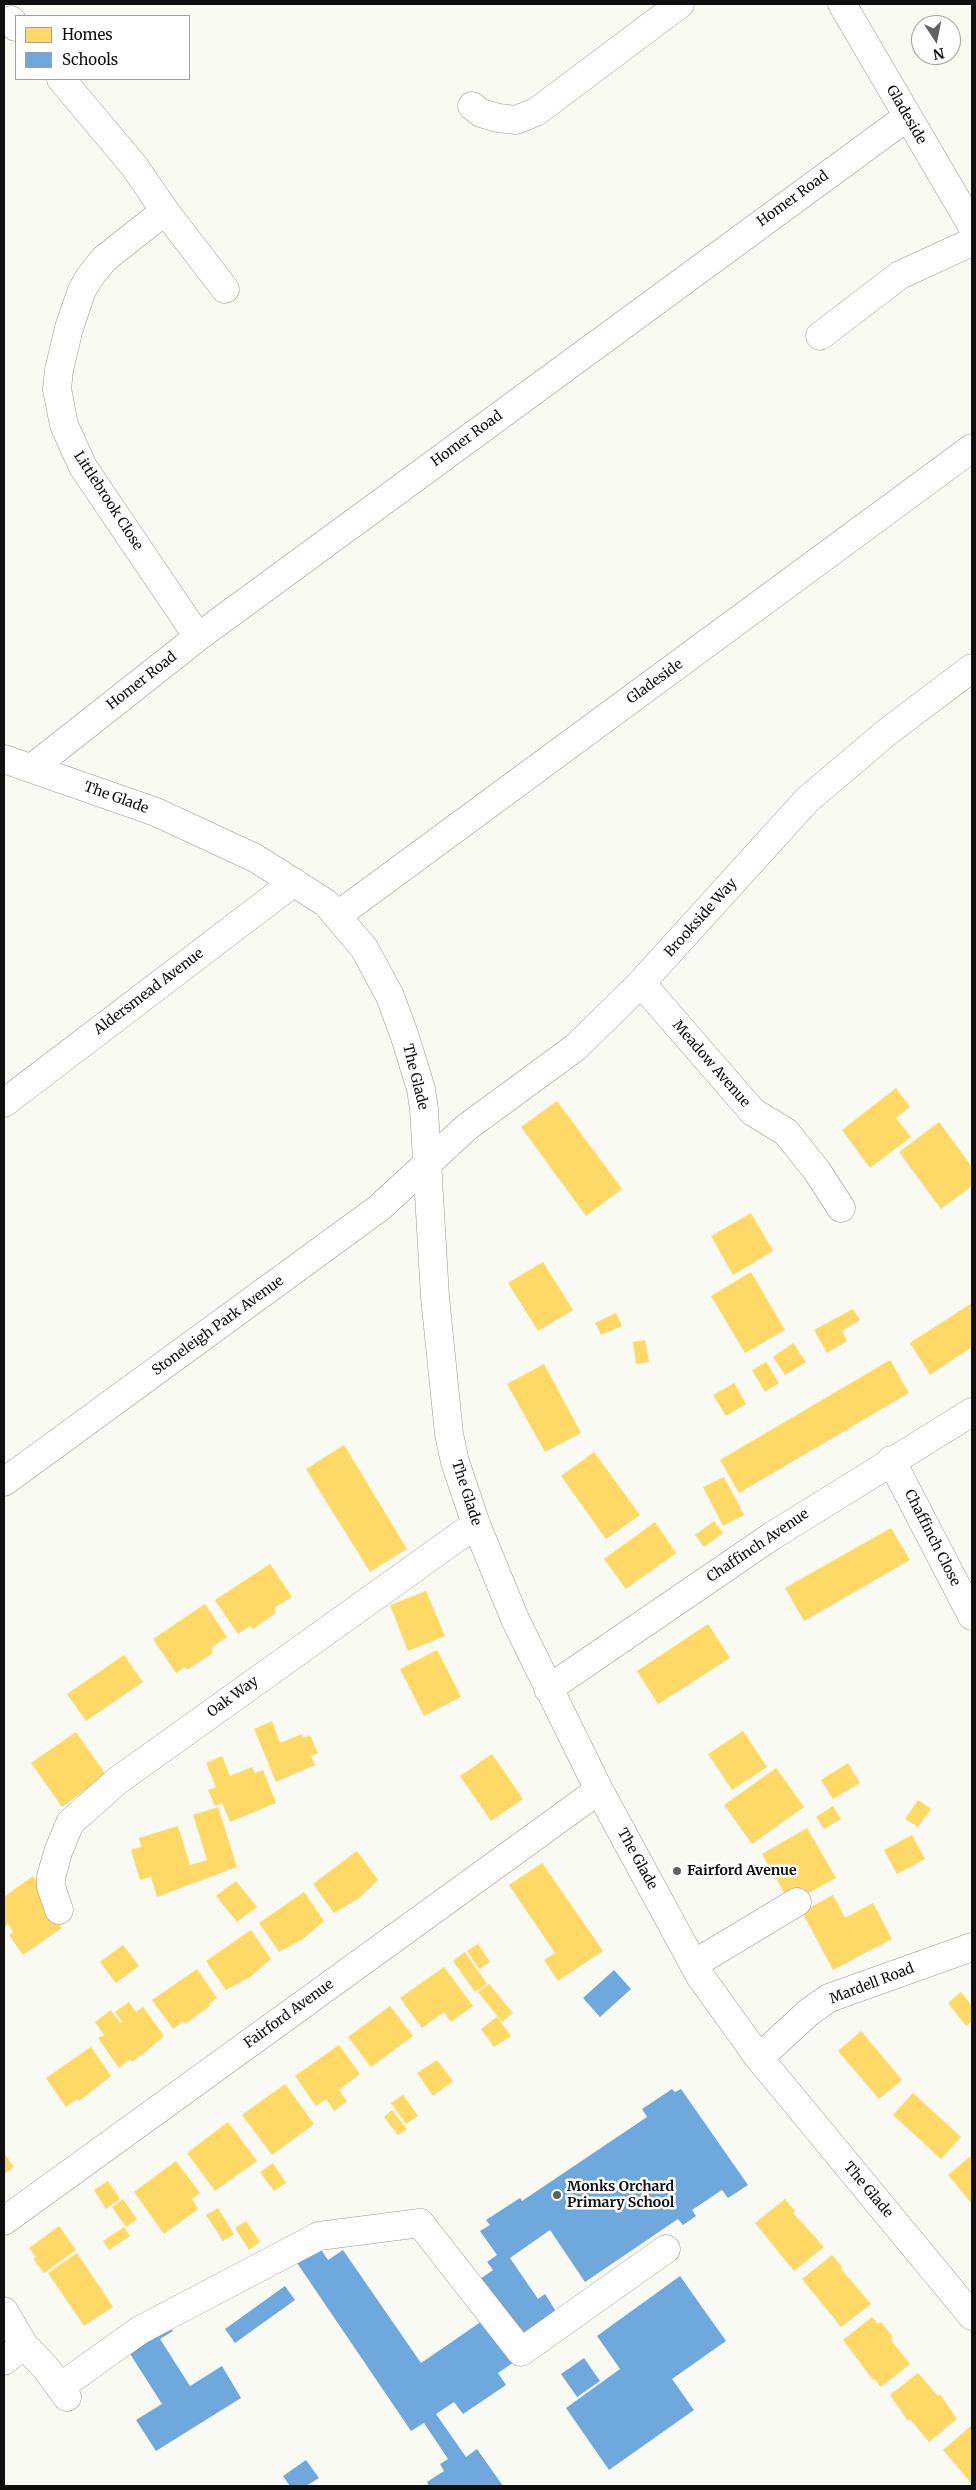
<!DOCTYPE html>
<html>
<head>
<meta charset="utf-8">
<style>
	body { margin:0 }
	#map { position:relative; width:976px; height:2490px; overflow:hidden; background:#fafaf5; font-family:Merriweather,serif }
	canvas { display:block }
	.frame { position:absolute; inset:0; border:5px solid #0f0f0f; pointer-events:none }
	.legend { position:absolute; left:15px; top:15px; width:175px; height:65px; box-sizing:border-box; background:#fff; border:1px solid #9f9f9f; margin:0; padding:6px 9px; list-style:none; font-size:15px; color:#0f0f0f }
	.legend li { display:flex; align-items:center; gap:10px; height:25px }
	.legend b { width:25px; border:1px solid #9f9f9f }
	.north { position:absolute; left:911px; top:15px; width:50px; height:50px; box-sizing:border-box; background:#fff; border:1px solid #9f9f9f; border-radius:50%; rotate:169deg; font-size:14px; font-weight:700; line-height:20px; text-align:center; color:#0f0f0f }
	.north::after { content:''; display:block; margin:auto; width:18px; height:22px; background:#616160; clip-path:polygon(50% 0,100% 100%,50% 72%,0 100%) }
</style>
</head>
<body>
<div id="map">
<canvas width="976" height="2490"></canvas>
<div class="frame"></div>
<ul class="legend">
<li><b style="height:14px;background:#ffd966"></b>Homes</li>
<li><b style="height:14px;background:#6fa8dc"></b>Schools</li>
</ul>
<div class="north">N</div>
</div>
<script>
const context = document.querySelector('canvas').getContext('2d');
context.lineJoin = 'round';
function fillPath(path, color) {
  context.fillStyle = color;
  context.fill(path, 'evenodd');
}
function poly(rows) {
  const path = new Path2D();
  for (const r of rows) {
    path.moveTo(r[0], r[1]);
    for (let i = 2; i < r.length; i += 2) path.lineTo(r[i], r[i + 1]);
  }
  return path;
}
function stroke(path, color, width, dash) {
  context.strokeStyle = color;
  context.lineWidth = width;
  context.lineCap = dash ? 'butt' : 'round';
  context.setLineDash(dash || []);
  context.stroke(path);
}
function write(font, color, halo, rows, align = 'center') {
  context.font = font + ' Merriweather,serif';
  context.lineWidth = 5;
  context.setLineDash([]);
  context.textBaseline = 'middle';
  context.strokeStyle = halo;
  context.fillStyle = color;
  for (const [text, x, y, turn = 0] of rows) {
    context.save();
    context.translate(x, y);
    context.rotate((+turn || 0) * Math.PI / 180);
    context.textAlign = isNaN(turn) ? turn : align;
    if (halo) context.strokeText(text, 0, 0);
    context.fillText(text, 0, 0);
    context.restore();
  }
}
const homes = poly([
	[896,1088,910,1107,896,1118,911,1137,870,1168,842,1130],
	[557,1101,622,1189,586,1216,521,1127],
	[939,1122,972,1167,972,1186,941,1209,899,1152],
	[751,1213,773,1251,733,1275,711,1236],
	[543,1262,573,1310,538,1331,508,1283],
	[751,1272,785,1330,745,1353,711,1296],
	[972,1303,972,1347,930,1375,910,1343],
	[853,1309,860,1320,842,1331,847,1341,827,1353,814,1330],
	[616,1313,622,1326,601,1335,595,1323],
	[645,1340,649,1362,636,1364,633,1342],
	[793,1343,806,1362,785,1375,773,1357],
	[890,1360,909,1393,739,1493,720,1460],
	[766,1362,779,1383,765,1392,752,1370],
	[544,1364,581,1433,545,1452,507,1384],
	[734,1383,746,1404,726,1416,713,1395],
	[344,1445,407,1549,370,1572,306,1469],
	[594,1452,640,1515,606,1539,561,1476],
	[724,1477,744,1515,723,1526,703,1487],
	[714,1521,723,1533,704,1547,695,1535],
	[655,1522,676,1553,626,1589,604,1559],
	[891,1528,910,1560,804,1621,785,1588],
	[270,1564,292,1597,274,1608,276,1613,253,1629,250,1626,238,1634,215,1600],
	[426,1591,445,1636,408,1651,390,1605],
	[205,1604,227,1637,211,1648,213,1653,187,1670,185,1667,176,1673,153,1639],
	[708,1624,730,1658,658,1704,637,1671],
	[437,1650,461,1697,424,1716,400,1669],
	[124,1655,143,1682,86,1721,67,1694],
	[272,1721,280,1743,302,1734,303,1738,310,1735,318,1753,311,1756,315,1765,276,1782,254,1729],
	[743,1731,767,1767,732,1790,708,1754],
	[76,1732,106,1775,62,1807,31,1763],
	[492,1754,523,1799,491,1821,460,1776],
	[222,1756,230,1776,252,1767,255,1773,263,1770,276,1803,230,1822,222,1803,215,1806,208,1790,216,1787,206,1763],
	[848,1763,860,1783,833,1799,821,1780],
	[776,1768,804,1807,752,1844,724,1805],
	[918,1800,931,1809,918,1827,905,1819],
	[833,1806,841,1819,824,1829,816,1817],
	[218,1807,237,1867,157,1897,151,1877,140,1880,131,1850,141,1847,139,1838,178,1826,190,1865,207,1860,193,1815],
	[807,1828,836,1878,790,1903,762,1854],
	[912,1835,925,1859,897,1874,884,1850],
	[357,1851,378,1880,358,1899,334,1913,313,1884],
	[542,1863,603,1951,558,1981,544,1960,555,1953,509,1885],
	[33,1876,50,1900,48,1907,62,1928,23,1955,9,1935,13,1932,8,1924,4,1928,4,1897],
	[236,1881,257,1907,237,1922,216,1896],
	[304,1892,324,1921,303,1939,279,1952,259,1923],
	[833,1895,845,1918,873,1903,892,1939,833,1970,802,1912],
	[251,1930,271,1959,250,1977,226,1990,206,1961],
	[478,1944,490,1962,479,1969,467,1951],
	[123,1945,139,1966,116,1983,100,1962],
	[465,1952,487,1984,475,1992,453,1961],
	[444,1967,473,2006,451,2022,444,2012,422,2028,400,1998],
	[197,1969,217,1998,209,2004,210,2006,185,2024,184,2021,173,2029,152,2000],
	[489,1984,513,2013,502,2022,478,1992],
	[961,1992,972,2006,972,2021,966,2026,948,2003],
	[129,2002,136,2012,143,2007,164,2036,143,2054,132,2062,130,2059,119,2068,98,2038,104,2035,95,2022,111,2010,120,2023,122,2022,115,2012],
	[390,2006,413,2036,371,2067,348,2037],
	[497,2017,511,2036,494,2047,481,2029],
	[861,2031,902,2080,879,2099,838,2051],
	[339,2045,360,2074,339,2090,347,2101,334,2111,326,2099,316,2106,295,2076],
	[91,2047,111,2076,79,2101,77,2099,66,2107,46,2078],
	[437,2060,453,2081,433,2096,417,2073],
	[285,2084,314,2124,272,2155,242,2115],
	[913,2093,961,2137,941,2159,893,2115],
	[403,2095,418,2116,406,2124,391,2103],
	[392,2110,407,2129,398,2135,384,2117],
	[228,2122,257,2161,215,2191,187,2153],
	[4,2153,14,2167,4,2174],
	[972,2155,972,2204,948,2175],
	[176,2161,200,2193,192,2199,198,2209,164,2234,134,2192],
	[273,2163,286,2183,274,2191,260,2172],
	[108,2181,120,2199,106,2209,94,2190],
	[123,2199,137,2219,126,2227,112,2207],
	[785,2199,795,2211,793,2213,824,2247,794,2271,755,2223],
	[218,2208,234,2234,223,2241,206,2215],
	[246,2221,260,2242,249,2250,235,2228],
	[59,2226,76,2250,44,2273,33,2259,36,2257,29,2248],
	[124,2227,130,2236,109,2250,103,2241],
	[77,2253,113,2307,84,2326,48,2273],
	[832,2255,842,2267,841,2269,871,2304,841,2327,802,2279],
	[872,2317,878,2324,881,2322,893,2337,890,2339,910,2364,881,2387,874,2379,873,2380,843,2340],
	[918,2373,938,2396,940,2394,957,2419,929,2442,910,2419,908,2421,890,2395],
	[972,2425,972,2484,943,2450]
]);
const schools = poly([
	[614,1970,631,1989,600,2017,583,1998],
	[672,2089,675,2092,681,2089,748,2185,728,2198,722,2190,692,2210,696,2216,683,2225,678,2219,585,2282,550,2230,510,2258,538,2299,545,2294,557,2313,522,2337,477,2281,493,2270,487,2262,497,2255,480,2231,490,2225,486,2220,520,2198,522,2201,647,2117,642,2109],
	[318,2245,328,2260,343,2250,421,2363,488,2317,517,2360,498,2373,506,2385,463,2414,454,2402,436,2414,466,2457,477,2449,503,2486,429,2486,427,2482,444,2471,440,2464,448,2459,424,2423,411,2431,295,2260],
	[680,2276,726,2341,672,2379,694,2410,609,2470,566,2408,620,2369,597,2336],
	[285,2286,295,2300,235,2343,225,2329],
	[166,2320,173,2331,160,2339,190,2386,222,2366,241,2398,156,2451,136,2420,162,2404,125,2346],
	[584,2358,600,2381,577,2397,561,2374],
	[306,2460,319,2478,306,2486,290,2486,283,2476]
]);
const minor = poly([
	[842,4,972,226],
	[11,20,16,27],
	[61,79,134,166,165,211,225,289],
	[472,106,481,113,498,118,516,120,536,112,680,4],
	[165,211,104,259,89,278,82,290,69,328,59,370,57,389,64,425,83,467,198,637],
	[820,336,900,275,972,242],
	[4,759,156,812,255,858,326,903,364,948,390,996,405,1037,421,1089,424,1109,435,1297,449,1434,455,1462,476,1524,515,1619,599,1790,700,1976,759,2058,972,2316],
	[32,768,198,637,907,117],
	[338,915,972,448],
	[641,983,753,1112,786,1132,817,1171,841,1208],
	[4,1103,294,882],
	[891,1460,972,1616],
	[4,1482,379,1208,467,1127,576,1047,641,983,807,800,886,733,972,668],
	[548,1689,772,1536,972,1412],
	[59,1910,51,1887,51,1877,58,1852,70,1823,117,1781,476,1524],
	[694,1964,797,1902],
	[759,2058,809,2012,829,1998,972,1947],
	[4,2221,599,1790],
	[4,2311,24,2345,45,2367,67,2397],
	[4,2361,24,2345],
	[60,2387,140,2330,319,2236,420,2223,521,2352,666,2249]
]);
const markers = [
	[677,1871,5,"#616160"],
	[557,2195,5,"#616160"]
];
const streetNames = [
	["Gladeside",906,115,60],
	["Homer Road",793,199,-36],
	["Homer Road",467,439,-36],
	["Littlebrook Close",108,501,57],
	["Homer Road",142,681,-38],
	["Gladeside",655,682,-36],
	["The Glade",116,798,20],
	["Brookside Way",701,918,-48],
	["Aldersmead Avenue",149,992,-37],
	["Meadow Avenue",711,1064,49],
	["The Glade",415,1077,76],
	["Stoneleigh Park Avenue",218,1326,-36],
	["The Glade",466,1493,72],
	["Chaffinch Close",932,1538,63],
	["Chaffinch Avenue",758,1546,-34],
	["Oak Way",233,1697,-36],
	["The Glade",637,1859,61],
	["Mardell Road",872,1984,-21],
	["Fairford Avenue",289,2014,-36],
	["The Glade",868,2190,50]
];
const poiNames = [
	["Fairford Avenue",687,1871],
	["Monks Orchard",567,2187],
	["Primary School",567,2203]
];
fillPath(homes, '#ffd966');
fillPath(schools, '#6fa8dc');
stroke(minor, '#959593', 29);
stroke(minor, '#fefefe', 28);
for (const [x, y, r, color] of markers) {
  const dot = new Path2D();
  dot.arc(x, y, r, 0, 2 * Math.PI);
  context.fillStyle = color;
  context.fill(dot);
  stroke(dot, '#fff', 2);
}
write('14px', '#0f0f0f', '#fff', streetNames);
write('bold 14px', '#0f0f0f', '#fff', poiNames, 'left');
</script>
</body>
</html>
